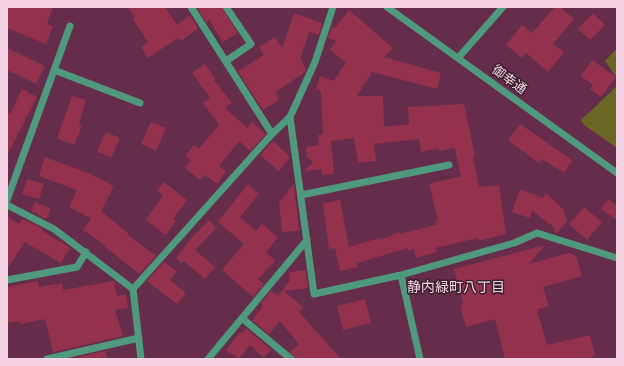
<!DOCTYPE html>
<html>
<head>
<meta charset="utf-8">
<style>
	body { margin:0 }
	#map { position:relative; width:624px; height:366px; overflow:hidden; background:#652c4c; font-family:"IBM Plex Sans",sans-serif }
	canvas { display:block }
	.frame { position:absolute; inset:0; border:8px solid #f6d3e4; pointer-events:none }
</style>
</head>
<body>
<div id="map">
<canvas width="624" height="366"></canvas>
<div class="frame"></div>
</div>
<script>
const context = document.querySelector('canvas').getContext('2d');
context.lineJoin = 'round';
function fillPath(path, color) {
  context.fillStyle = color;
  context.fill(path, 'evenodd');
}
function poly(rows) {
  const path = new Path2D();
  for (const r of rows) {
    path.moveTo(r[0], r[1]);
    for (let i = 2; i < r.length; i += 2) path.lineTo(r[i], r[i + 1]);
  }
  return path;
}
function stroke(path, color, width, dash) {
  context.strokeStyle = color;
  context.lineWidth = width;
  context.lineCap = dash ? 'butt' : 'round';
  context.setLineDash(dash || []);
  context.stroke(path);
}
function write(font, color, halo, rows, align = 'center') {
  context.font = font + ' "IBM Plex Sans","Noto Sans JP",sans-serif';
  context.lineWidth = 3;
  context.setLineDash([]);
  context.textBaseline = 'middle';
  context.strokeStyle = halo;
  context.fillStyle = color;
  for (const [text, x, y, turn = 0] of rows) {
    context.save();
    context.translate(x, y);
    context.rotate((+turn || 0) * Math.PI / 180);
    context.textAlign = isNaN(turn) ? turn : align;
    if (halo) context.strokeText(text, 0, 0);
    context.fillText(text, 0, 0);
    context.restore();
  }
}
const green = poly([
	[617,48,617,78,605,61],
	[617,86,617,148,584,125,581,120]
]);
const building = poly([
	[7,7,53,7,47,24,53,26,46,44,7,28],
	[128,7,165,7,177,25,190,15,198,28,181,41,178,38,148,58,141,47,148,42,133,19,135,18],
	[200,7,221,7,238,33,223,42,209,20,206,22,198,9],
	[555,7,560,7,574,19,553,44,564,52,548,72,526,53,522,58,506,45,522,25,532,33],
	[349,10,393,48,384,57,441,73,437,89,372,72,357,96,383,96,384,127,409,124,408,107,464,104,475,156,473,157,479,187,499,185,506,234,478,241,478,238,435,248,437,252,416,258,414,249,408,251,408,248,357,263,358,267,340,271,335,248,329,249,323,203,340,200,349,247,379,238,380,240,399,232,400,234,436,225,435,221,438,220,429,184,461,176,455,148,439,151,439,148,421,152,419,139,374,144,376,161,358,163,354,138,331,141,334,174,322,175,321,169,305,171,313,162,307,157,306,147,319,145,318,135,323,134,321,91,316,89,320,76,334,81,346,62,330,50,336,41,328,38,332,27,335,28],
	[294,13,322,23,319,35,309,32,300,59,306,69,304,73,275,92,279,100,263,110,238,71,264,55,259,47,275,37,282,48],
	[593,13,605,25,590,40,578,29],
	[7,48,45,66,36,84,7,70],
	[592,60,616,77,601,97,590,89,593,85,581,76],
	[205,64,215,78,214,80,232,103,225,108,247,128,252,122,266,134,250,151,239,141,219,166,226,171,217,184,204,175,200,180,185,168,191,160,185,156,194,145,199,149,219,125,203,103,210,98,192,73],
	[22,89,37,97,7,156,7,112,10,114],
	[72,96,86,100,79,124,82,126,74,145,57,138],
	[151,122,166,128,156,151,141,144],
	[520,124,572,160,564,173,542,159,539,163,508,140],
	[106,132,120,138,111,158,97,151],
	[273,141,290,157,279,171,260,155],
	[45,157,88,173,114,186,101,211,129,234,128,235,156,256,139,274,104,246,105,245,83,230,91,218,69,207,77,190,39,176],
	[27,179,44,184,39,199,22,194],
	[164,182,187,200,173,219,176,221,166,235,146,220,163,195,157,190],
	[248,184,259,194,240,217,256,231,262,224,278,237,266,252,275,261,258,279,264,284,253,297,222,270,244,244,218,222],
	[294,184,299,231,282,232,279,203],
	[520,189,543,198,546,193,563,209,567,221,556,234,551,223,549,224,532,210,530,218,512,212],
	[608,199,617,206,617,220,601,209],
	[35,202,51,209,46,219,31,211],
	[584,207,602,222,587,240,569,224],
	[7,216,19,224,22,219,42,228,41,230,70,248,61,263,25,242,7,269],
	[209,220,216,228,195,250,215,267,205,279,184,261,181,263,176,258,193,236],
	[545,245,529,264,569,253,576,256,582,276,543,287,549,306,537,310,547,345,590,335,595,356,585,359,505,359,495,319,466,327,460,305,463,304,454,269],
	[164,262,177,271,170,280,186,293,177,304,147,281],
	[306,270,308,288,284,291,303,307,299,312,341,359,296,359,290,352,299,344,280,321,269,334,252,320,263,306,261,303,271,291,278,296,290,280,289,272],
	[38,281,39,287,62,283,63,290,114,281,117,296,126,295,128,308,115,310,123,336,53,352,45,319,21,324,20,321,7,323,7,287],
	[365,299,371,323,343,330,337,306],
	[246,328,271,350,264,358,250,345,239,359,226,350,240,332,242,333],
	[105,351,108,359,69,359]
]);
const minor = poly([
	[191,7,272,134],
	[387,7,617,173],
	[458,58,503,7],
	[226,61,251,44,226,7],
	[54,70,140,103],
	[290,117,314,294,401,275,514,243,537,233,617,258],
	[301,195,449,165],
	[7,200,70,26],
	[7,205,54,229,133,289,141,359],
	[401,275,420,359],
	[7,280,77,267,86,252],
	[133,289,272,134,290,117,315,62,333,7],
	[243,319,291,359],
	[47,359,139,338],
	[208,359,307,240]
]);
const streetNames = [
	["御幸通",509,80,36]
];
const neighbourhoodNames = [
	["静内緑町八丁目",456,288]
];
fillPath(green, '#6a6724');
fillPath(building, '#94324d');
stroke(minor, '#4f9a7e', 7);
write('13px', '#f6d3e4', '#3a202e', streetNames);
write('14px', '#f6d3e4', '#3a202e', neighbourhoodNames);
</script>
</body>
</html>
